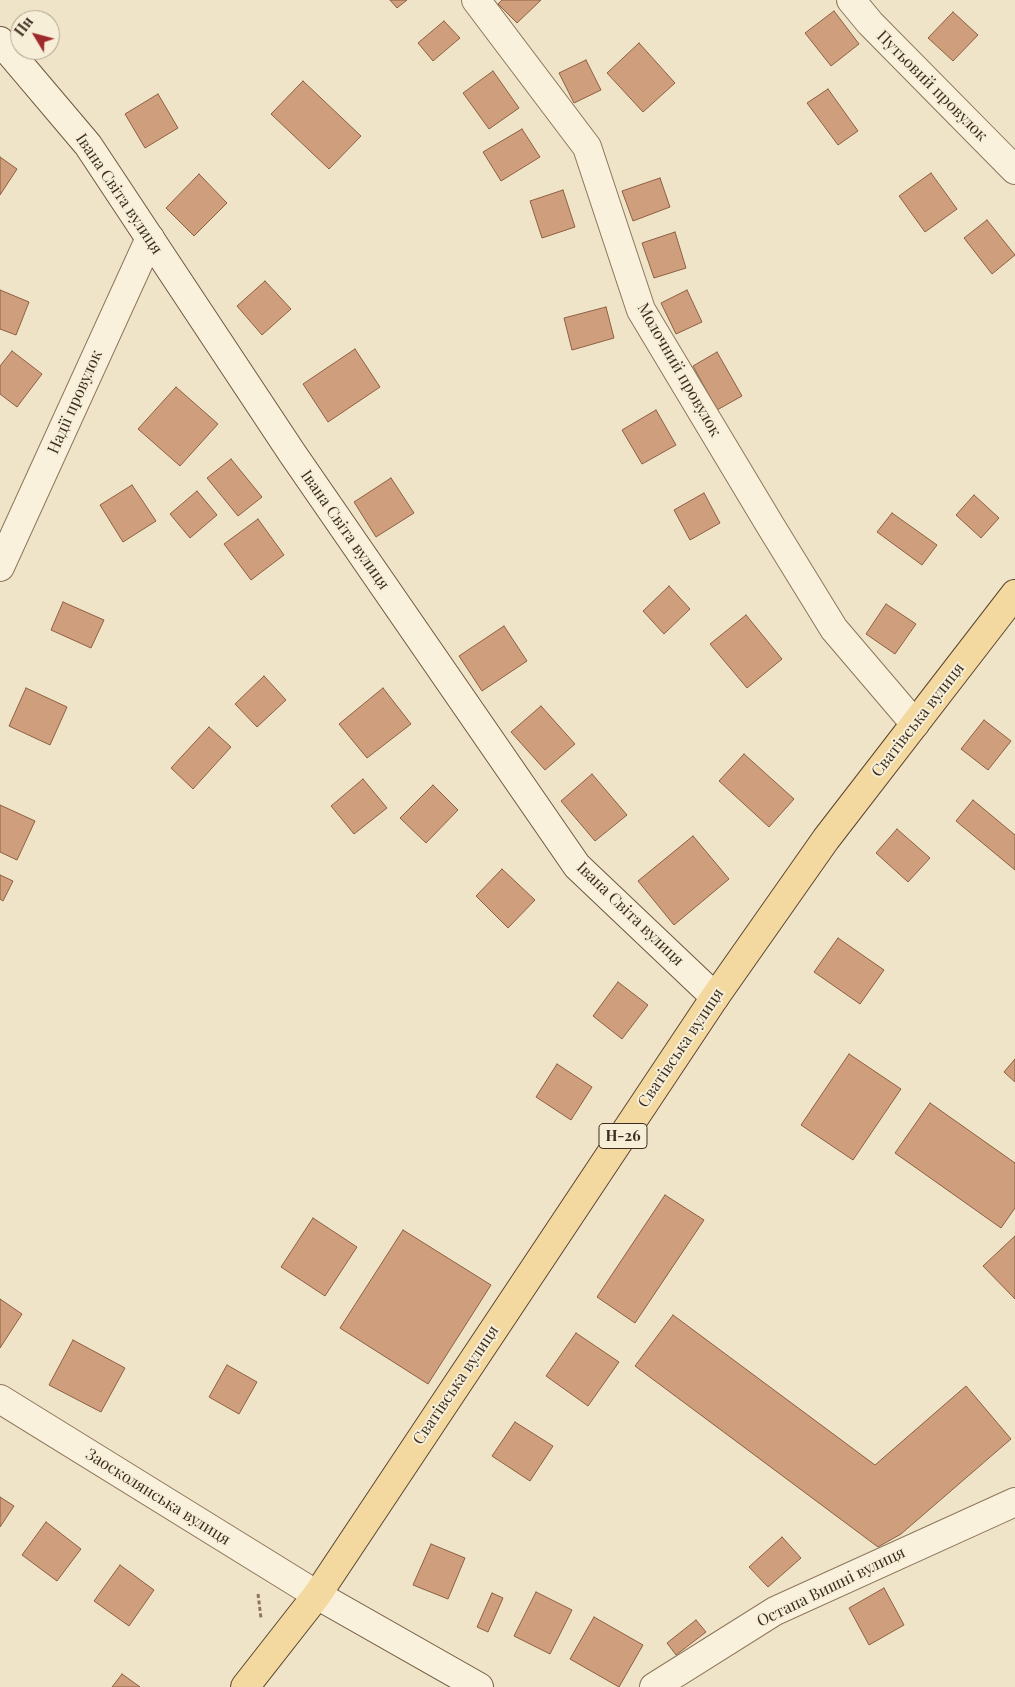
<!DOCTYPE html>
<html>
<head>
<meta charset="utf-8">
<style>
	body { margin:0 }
	#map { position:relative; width:1015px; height:1687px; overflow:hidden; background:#f0e4c8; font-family:"Playfair Display",serif }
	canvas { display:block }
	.north { position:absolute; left:10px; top:10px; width:50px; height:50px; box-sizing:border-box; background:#f7eed8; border:1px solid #ada18e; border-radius:50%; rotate:307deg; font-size:14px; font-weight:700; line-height:20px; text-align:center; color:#3d2e20 }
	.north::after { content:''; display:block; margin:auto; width:18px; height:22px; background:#9e2a2b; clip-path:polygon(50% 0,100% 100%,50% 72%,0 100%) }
</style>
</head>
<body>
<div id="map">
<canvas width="1015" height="1687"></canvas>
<div class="north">Пн</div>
</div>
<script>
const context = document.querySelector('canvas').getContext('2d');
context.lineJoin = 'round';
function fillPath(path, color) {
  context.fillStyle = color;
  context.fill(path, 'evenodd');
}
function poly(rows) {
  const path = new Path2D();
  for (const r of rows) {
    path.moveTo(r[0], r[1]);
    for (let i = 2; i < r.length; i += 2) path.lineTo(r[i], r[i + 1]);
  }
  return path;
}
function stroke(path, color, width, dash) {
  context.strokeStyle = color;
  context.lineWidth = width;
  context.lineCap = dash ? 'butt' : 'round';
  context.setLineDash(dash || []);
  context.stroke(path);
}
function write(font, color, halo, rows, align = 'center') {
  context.font = font + ' "Playfair Display",serif';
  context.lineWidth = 4;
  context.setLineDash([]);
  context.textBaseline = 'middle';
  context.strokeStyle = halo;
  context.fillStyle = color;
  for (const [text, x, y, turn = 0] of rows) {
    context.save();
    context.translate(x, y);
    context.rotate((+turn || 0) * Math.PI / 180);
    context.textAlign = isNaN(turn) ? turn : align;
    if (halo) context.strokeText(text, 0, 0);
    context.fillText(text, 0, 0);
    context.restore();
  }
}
const building = poly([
	[390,0,407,0,397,8,390,0],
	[502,0,541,0,517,23,498,4,502,0],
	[834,11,859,44,831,66,805,33,834,11],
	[953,12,978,35,953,61,928,38,953,12],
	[444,21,460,38,433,61,418,43,444,21],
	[639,43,675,83,643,112,607,73,639,43],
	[586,60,601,90,574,103,559,73,586,60],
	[493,71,519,108,489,129,463,93,493,71],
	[303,81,361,136,329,169,271,114,303,81],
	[828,89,858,131,838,145,807,103,828,89],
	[158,94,178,128,145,148,125,114,158,94],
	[522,129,540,157,501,181,483,152,522,129],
	[0,157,17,169,0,195,0,157],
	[931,173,957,209,925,232,899,196,931,173],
	[199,174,227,203,194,236,166,208,199,174],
	[660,178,670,207,633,221,622,191,660,178],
	[563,190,575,227,542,238,530,201,563,190],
	[987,220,1015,255,992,274,964,238,987,220],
	[675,232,686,268,654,278,642,243,675,232],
	[265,281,291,309,262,335,237,306,265,281],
	[0,290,29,302,16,335,0,329,0,290],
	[687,290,702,322,676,334,661,303,687,290],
	[606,307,614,338,572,350,564,318,606,307],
	[355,349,380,387,328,422,303,384,355,349],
	[12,351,42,374,17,407,0,394,0,366,12,351],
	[717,352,742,396,717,410,693,366,717,352],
	[176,387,218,424,180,466,138,429,176,387],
	[656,410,676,445,642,464,622,430,656,410],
	[231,459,262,497,238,516,207,478,231,459],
	[391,478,414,513,376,537,354,502,391,478],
	[132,485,156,521,123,542,100,505,132,485],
	[197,491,217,515,190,538,170,514,197,491],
	[704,493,720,523,690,540,674,510,704,493],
	[974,495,999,518,981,538,956,515,974,495],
	[892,513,937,545,922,565,877,532,892,513],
	[258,519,284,555,251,580,224,544,258,519],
	[669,586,690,609,664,634,643,611,669,586],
	[63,602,104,620,91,648,51,630,63,602],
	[886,604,916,624,895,654,866,634,886,604],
	[746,615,782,659,747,688,710,644,746,615],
	[504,626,527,661,482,691,459,656,504,626],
	[264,676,286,700,257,727,235,704,264,676],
	[26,688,67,707,50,745,9,726,26,688],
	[383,688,411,724,367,758,339,724,383,688],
	[541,706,575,744,545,770,511,732,541,706],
	[984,720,1011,741,988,770,961,749,984,720],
	[209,727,231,747,193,789,171,768,209,727],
	[744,754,794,799,769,827,719,781,744,754],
	[592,774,627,815,595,841,561,801,592,774],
	[363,779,387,808,354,834,331,806,363,779],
	[433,785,458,810,426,843,400,818,433,785],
	[973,800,1015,835,1015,870,956,821,973,800],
	[0,805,35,821,17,860,0,852,0,805],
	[897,829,930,858,908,882,876,853,897,829],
	[693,836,729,879,674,925,638,881,693,836],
	[502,869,535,900,508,928,476,896,502,869],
	[0,875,13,881,3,901,0,899,0,875],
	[838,938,884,970,860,1004,814,972,838,938],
	[618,982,648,1005,622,1039,593,1016,618,982],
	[849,1054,901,1089,853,1160,801,1125,849,1054],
	[1015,1059,1015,1082,1004,1072,1015,1059],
	[557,1064,592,1087,571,1120,536,1097,557,1064],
	[930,1103,1015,1163,1015,1208,1001,1228,895,1153,930,1103],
	[665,1195,704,1220,635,1323,597,1297,665,1195],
	[313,1218,357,1247,325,1296,281,1267,313,1218],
	[403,1230,491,1285,428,1384,340,1328,403,1230],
	[1015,1236,1015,1299,983,1266,1015,1236],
	[0,1299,22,1314,0,1348,0,1299],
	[673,1315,875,1465,966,1386,1011,1439,901,1534,878,1547,635,1366,673,1315],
	[576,1333,619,1362,588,1406,546,1376,576,1333],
	[73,1340,125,1368,101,1412,49,1385,73,1340],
	[227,1365,257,1382,239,1414,209,1397,227,1365],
	[515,1422,553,1446,530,1481,492,1456,515,1422],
	[0,1497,14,1506,0,1527,0,1497],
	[46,1522,81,1549,57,1581,22,1555,46,1522],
	[782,1537,801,1558,768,1587,749,1567,782,1537],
	[431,1544,465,1558,448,1599,413,1585,431,1544],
	[120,1565,154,1590,129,1626,94,1601,120,1565],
	[884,1588,904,1625,869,1645,849,1608,884,1588],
	[536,1592,572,1610,550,1654,514,1636,536,1592],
	[492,1593,503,1598,488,1632,477,1627,492,1593],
	[594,1617,643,1645,619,1687,570,1659,594,1617],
	[696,1620,706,1632,676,1655,667,1643,696,1620],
	[122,1674,140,1687,112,1687,122,1674]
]);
const path = poly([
	[258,1594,261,1618]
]);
const street = poly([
	[476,0,587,147,641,310,770,525,834,629,915,724],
	[851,0,870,23,1015,170],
	[0,567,150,238],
	[0,1399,317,1595],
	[654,1687,775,1611,1015,1502]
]);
const secondary = poly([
	[0,41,88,145,292,453,577,866,715,997],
	[317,1595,479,1687]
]);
const primary = poly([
	[245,1687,317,1595,715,997,826,839,1015,594]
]);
const shields = [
	[623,1136,48]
];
const shieldNames = [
	["Н-26",623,1136]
];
const streetNames = [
	["Путьовий провулок",932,86,45],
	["Івана Світа вулиця",119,194,56],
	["Молочний провулок",679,370,60],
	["Надії провулок",75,402,-66],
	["Івана Світа вулиця",345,530,55],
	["Сватівська вулиця",918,720,-52],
	["Івана Світа вулиця",630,914,44],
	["Сватівська вулиця",681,1048,-56],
	["Сватівська вулиця",456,1385,-56],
	["Заосколянська вулиця",158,1497,32],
	["Остапа Вишні вулиця",831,1587,-26]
];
fillPath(building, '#cf9f7d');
stroke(building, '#8d5f41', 1);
stroke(street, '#8d765c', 30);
stroke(secondary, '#6f573f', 30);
stroke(primary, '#5b4430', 30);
stroke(path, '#8d765c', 3, [4, 2.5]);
stroke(street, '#faf1dc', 28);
stroke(secondary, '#faf1dc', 28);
stroke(primary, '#f3d9a0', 28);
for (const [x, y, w] of shields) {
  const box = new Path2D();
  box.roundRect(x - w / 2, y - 12.5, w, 25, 4);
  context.fillStyle = '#f7eed8';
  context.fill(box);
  stroke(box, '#3d2e20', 1);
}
write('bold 15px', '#3d2e20', null, shieldNames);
write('16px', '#3d2e20', '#f7eed8', streetNames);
</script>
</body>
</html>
